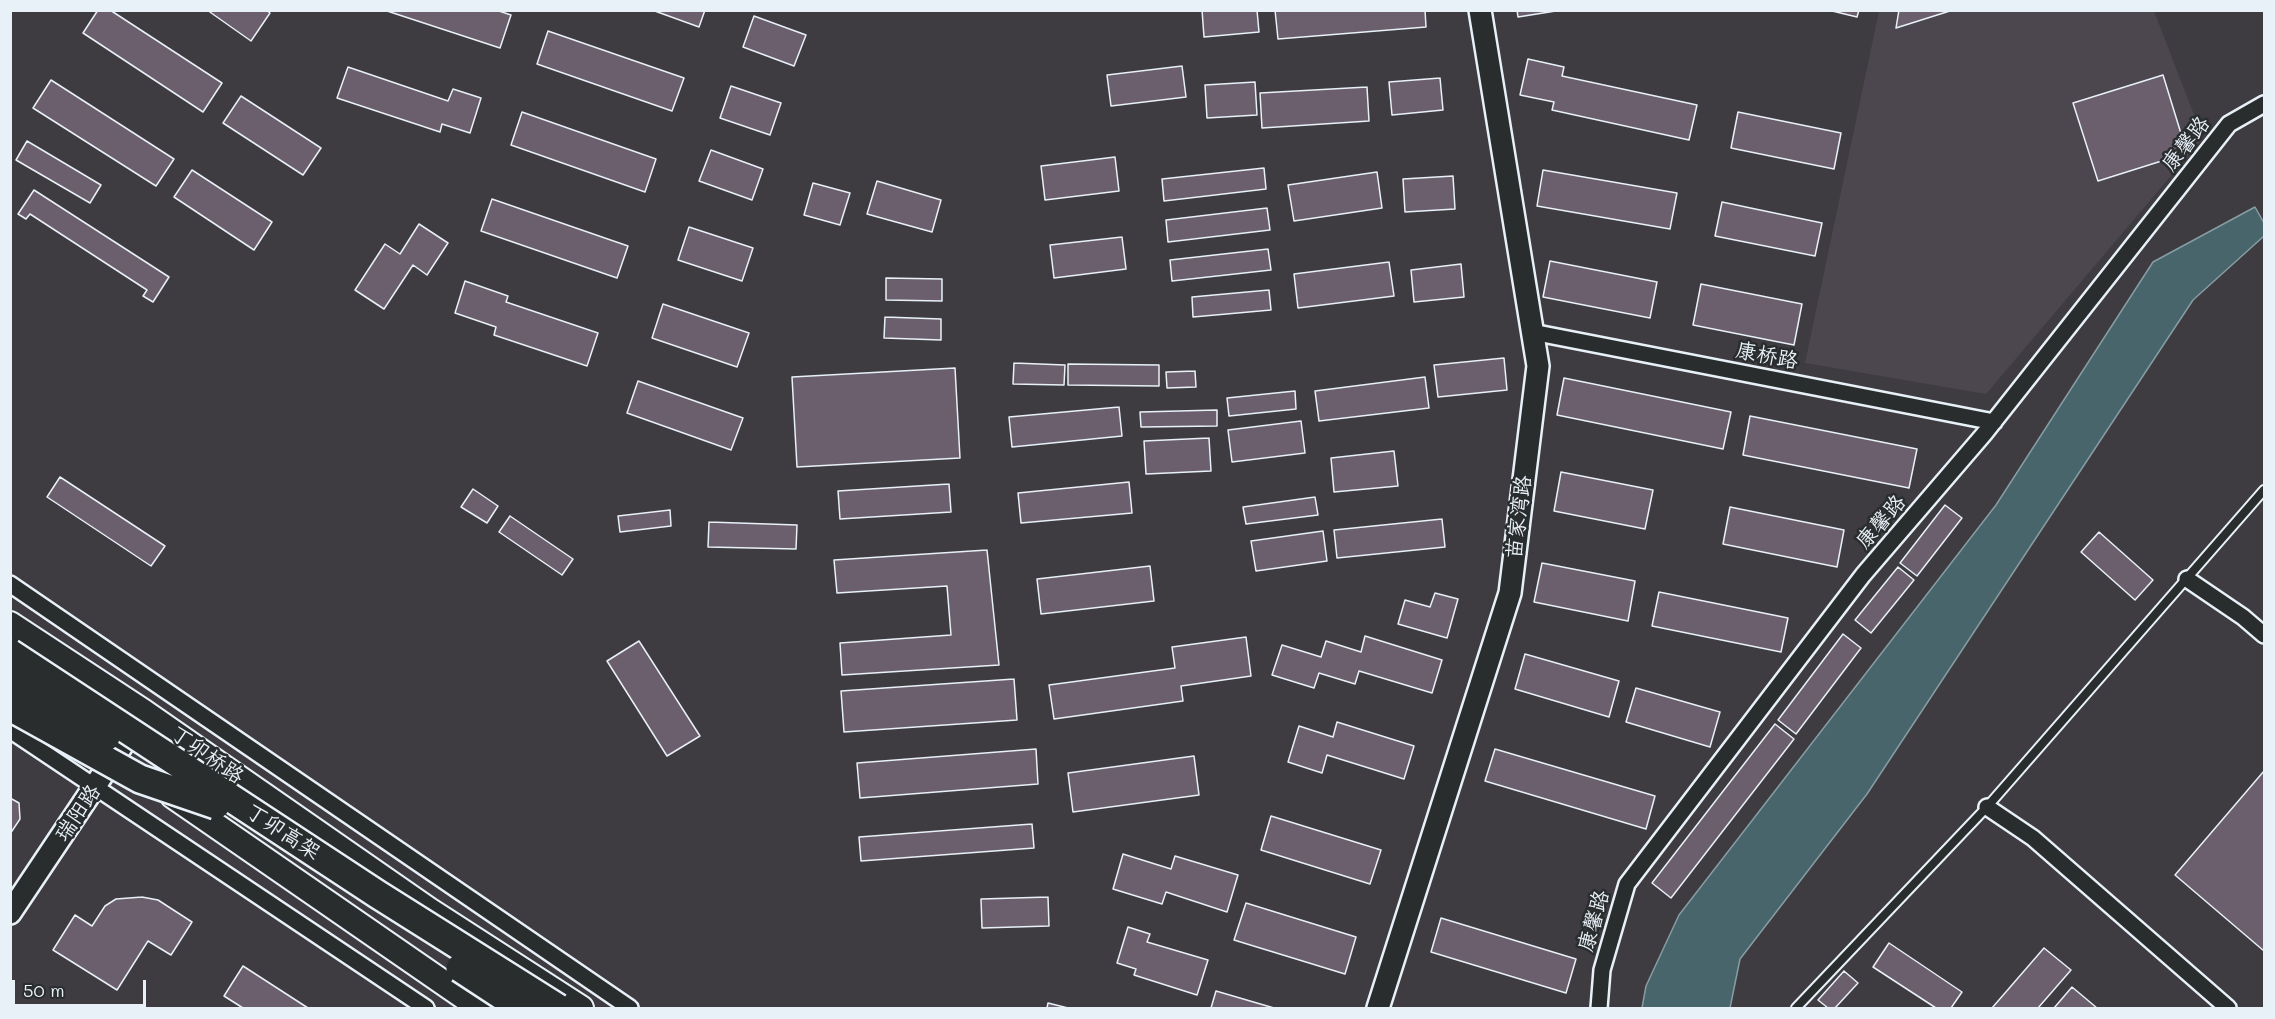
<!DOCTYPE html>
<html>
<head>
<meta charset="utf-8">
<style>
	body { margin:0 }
	#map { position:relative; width:2275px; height:1019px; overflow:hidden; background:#3e3c41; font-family:Mali,sans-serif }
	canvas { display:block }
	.frame { position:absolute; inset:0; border:12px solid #e8f1f8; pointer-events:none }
	.scale { position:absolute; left:12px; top:980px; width:134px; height:27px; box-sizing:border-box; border:3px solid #e8f1f8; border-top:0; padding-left:8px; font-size:18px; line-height:21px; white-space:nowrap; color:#e8f1f8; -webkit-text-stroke:4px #2a2d2e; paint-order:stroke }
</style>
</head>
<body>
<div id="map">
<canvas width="2275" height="1019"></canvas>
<div class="frame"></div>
<div class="scale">50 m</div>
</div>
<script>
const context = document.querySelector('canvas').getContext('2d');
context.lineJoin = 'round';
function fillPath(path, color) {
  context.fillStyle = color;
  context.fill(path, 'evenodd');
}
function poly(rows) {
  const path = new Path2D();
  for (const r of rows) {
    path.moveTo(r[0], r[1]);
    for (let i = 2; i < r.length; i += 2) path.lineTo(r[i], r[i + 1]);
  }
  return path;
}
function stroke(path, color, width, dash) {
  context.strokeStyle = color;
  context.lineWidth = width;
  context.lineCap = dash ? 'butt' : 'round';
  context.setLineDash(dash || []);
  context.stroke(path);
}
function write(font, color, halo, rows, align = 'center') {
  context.font = font + ' Mali,"LXGW WenKai TC",sans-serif';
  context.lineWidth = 5;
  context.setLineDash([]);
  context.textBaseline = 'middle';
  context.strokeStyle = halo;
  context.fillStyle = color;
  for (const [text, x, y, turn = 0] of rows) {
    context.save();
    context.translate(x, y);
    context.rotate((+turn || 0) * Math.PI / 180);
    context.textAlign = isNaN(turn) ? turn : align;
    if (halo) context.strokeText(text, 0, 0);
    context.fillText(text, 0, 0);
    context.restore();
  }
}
const built = poly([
	[1879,11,2154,11,2203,138,1986,394,1805,363]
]);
const water = poly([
	[2255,207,2264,223,2264,236,2193,300,1867,794,1740,959,1730,1008,1642,1008,1646,986,1679,915,1996,505,2153,262,2255,207]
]);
const building = poly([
	[98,10,110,10,222,83,203,112,83,33,98,10],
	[207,10,266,10,270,13,251,41,207,10],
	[384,10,496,10,511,15,500,48,384,10],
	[652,10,705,10,699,27,652,10],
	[1202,10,1257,10,1259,32,1204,37,1202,10],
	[1275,10,1425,10,1426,27,1278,39,1275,10],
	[1517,10,1562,10,1518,17,1517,10],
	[1828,10,1859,10,1857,17,1828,10],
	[1899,10,1953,10,1896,28,1899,10],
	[754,16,806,35,794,66,743,47,754,16],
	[548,31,684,78,672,111,537,64,548,31],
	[1528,59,1564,67,1562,76,1697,105,1689,140,1552,110,1554,102,1520,95,1528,59],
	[1182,66,1186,97,1111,106,1107,75,1182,66],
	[348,67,448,101,453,89,481,98,470,133,442,124,440,132,337,98,348,67],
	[2163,75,2187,153,2098,181,2073,103,2163,75],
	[1440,78,1443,110,1392,115,1389,82,1440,78],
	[51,80,174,159,156,186,33,108,51,80],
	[1255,82,1257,115,1207,118,1205,85,1255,82],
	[731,86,781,103,770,135,720,118,731,86],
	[1367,87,1369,121,1262,128,1260,93,1367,87],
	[241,96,321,148,303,175,223,123,241,96],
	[522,112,656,159,645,192,511,145,522,112],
	[1738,112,1841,133,1834,169,1731,148,1738,112],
	[27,141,101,185,90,203,16,160,27,141],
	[711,150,763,169,752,200,699,181,711,150],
	[1115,157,1119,191,1045,200,1041,166,1115,157],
	[1264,168,1266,189,1164,201,1162,179,1264,168],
	[192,170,272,222,254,250,174,197,192,170],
	[1543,170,1677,193,1670,229,1537,206,1543,170],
	[1377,172,1382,208,1294,221,1288,185,1377,172],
	[1453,176,1455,209,1405,212,1403,179,1453,176],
	[877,181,941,200,932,232,867,214,877,181],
	[813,183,850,193,840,225,804,215,813,183],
	[34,190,169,277,153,302,143,296,147,290,30,214,26,219,18,214,34,190],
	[492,199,628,246,617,278,481,231,492,199],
	[1722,202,1822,223,1815,256,1715,236,1722,202],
	[1267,208,1270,230,1168,242,1166,220,1267,208],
	[419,224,448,243,427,275,413,265,384,309,355,290,385,244,400,254,419,224],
	[689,227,753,248,742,281,678,260,689,227],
	[1122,237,1126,269,1054,278,1050,245,1122,237],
	[1268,249,1271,270,1172,281,1170,260,1268,249],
	[1550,261,1657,282,1650,318,1543,297,1550,261],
	[1389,262,1394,296,1298,308,1294,274,1389,262],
	[1461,264,1464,297,1414,302,1411,270,1461,264],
	[886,278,942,279,942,301,886,300,886,278],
	[465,281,508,296,506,302,598,333,587,366,494,335,496,327,455,313,465,281],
	[1701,284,1802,304,1794,345,1693,325,1701,284],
	[1269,290,1271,310,1193,317,1192,297,1269,290],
	[663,304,749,333,737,367,652,338,663,304],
	[885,317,941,319,941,340,884,338,885,317],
	[1504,358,1507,390,1438,397,1434,365,1504,358],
	[1014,363,1065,365,1064,385,1013,384,1014,363],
	[1068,364,1159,365,1159,386,1068,385,1068,364],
	[955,368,960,458,797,467,792,377,955,368],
	[1195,371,1196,387,1167,388,1166,372,1195,371],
	[1425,377,1429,408,1319,421,1315,391,1425,377],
	[1564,378,1731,412,1723,449,1557,415,1564,378],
	[638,381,743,418,731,450,627,413,638,381],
	[1295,391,1296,409,1229,416,1227,398,1295,391],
	[1119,407,1122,436,1012,447,1009,417,1119,407],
	[1217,410,1217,426,1141,427,1140,412,1217,410],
	[1750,416,1917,449,1909,488,1743,455,1750,416],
	[1301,421,1305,453,1232,462,1228,430,1301,421],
	[1209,438,1211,471,1146,474,1144,441,1209,438],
	[1394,451,1398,486,1334,492,1331,458,1394,451],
	[1561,472,1653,490,1645,529,1554,511,1561,472],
	[60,477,165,546,151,566,47,497,60,477],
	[1129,482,1132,513,1021,523,1018,493,1129,482],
	[949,484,951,512,840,519,838,491,949,484],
	[473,489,498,506,487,523,461,507,473,489],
	[1315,497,1318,515,1246,524,1243,507,1315,497],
	[1945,505,1962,518,1917,576,1900,563,1945,505],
	[1730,507,1844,530,1837,567,1723,544,1730,507],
	[670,510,671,526,620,532,618,516,670,510],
	[510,516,573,559,562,575,499,532,510,516],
	[1442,519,1445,547,1337,558,1334,530,1442,519],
	[709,522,797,525,796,549,708,547,709,522],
	[1323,531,1327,561,1256,571,1251,541,1323,531],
	[2099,532,2153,580,2135,600,2081,552,2099,532],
	[987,550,999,665,842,675,840,643,951,635,947,586,837,593,834,560,987,550],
	[1542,563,1635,581,1628,621,1534,602,1542,563],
	[1150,566,1154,601,1041,614,1037,579,1150,566],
	[1898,567,1914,580,1871,633,1855,620,1898,567],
	[1659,592,1788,618,1781,652,1652,626,1659,592],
	[1435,593,1458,599,1447,638,1398,624,1405,600,1430,607,1435,593],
	[1843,634,1861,648,1796,734,1778,720,1843,634],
	[1365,636,1442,660,1432,693,1359,671,1355,684,1319,673,1314,688,1272,675,1282,645,1321,657,1326,641,1361,652,1365,636],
	[1246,637,1251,676,1181,686,1183,701,1054,719,1049,685,1175,668,1172,647,1246,637],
	[639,641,700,736,667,756,607,661,639,641],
	[1525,654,1619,681,1609,717,1515,689,1525,654],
	[1014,679,1017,720,844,732,841,691,1014,679],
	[1636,688,1720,712,1710,747,1626,722,1636,688],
	[1337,722,1414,746,1404,779,1327,755,1322,773,1288,762,1299,726,1333,737,1337,722],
	[1775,724,1794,739,1671,898,1652,883,1775,724],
	[1036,749,1038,784,860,798,857,763,1036,749],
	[1495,749,1655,796,1646,829,1485,781,1495,749],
	[1194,756,1199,795,1073,812,1068,773,1194,756],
	[2264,771,2264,951,2175,875,2264,771],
	[10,798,19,803,20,819,10,834,10,798],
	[1271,816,1381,850,1370,884,1261,850,1271,816],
	[1032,824,1034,848,861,861,859,837,1032,824],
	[1123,854,1171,869,1175,856,1238,875,1227,912,1166,892,1162,904,1113,889,1123,854],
	[142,897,158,900,192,922,171,955,148,941,117,990,53,950,75,915,92,926,105,906,116,899,142,897],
	[1048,897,1049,926,982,928,981,899,1048,897],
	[1246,903,1356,937,1345,974,1234,940,1246,903],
	[1441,918,1576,959,1566,993,1431,952,1441,918],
	[1128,927,1150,934,1147,942,1208,960,1197,995,1134,975,1136,969,1117,963,1128,927],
	[1889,943,1962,992,1951,1008,1936,1008,1873,967,1889,943],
	[2044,948,2071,970,2038,1008,1992,1008,2044,948],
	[243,966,308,1008,243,1008,224,996,243,966],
	[1844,971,1858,983,1835,1008,1828,1008,1818,1000,1844,971],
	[2072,987,2097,1008,2054,1008,2072,987],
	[1216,991,1274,1008,1211,1008,1216,991],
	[1048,1003,1068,1008,1047,1008,1048,1003]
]);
const lane = poly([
	[1796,1008,1987,807,2264,490]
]);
const street = poly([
	[1532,332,1994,422],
	[2187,579,2243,617,2264,635],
	[10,584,630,1008],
	[10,730,426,1008],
	[1987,807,2033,838,2228,1008],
	[1599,1008,1602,970,1627,884,1863,575,1984,434,2229,124,2264,104]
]);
const secondary = poly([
	[10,913,139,720],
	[1378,1008,1510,593,1538,366,1480,10]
]);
const primary = poly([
	[10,624,144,712,429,910,581,1008],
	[173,796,480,1008]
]);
const highwayBridge = poly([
	[10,653,377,894,558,1008],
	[10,678,106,737],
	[10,707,140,779,216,805],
	[460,968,521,1008]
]);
const streetNames = [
	["康馨路",2186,144,-52],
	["康桥路",1767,356,11],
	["苗家湾路",1519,517,-83],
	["康馨路",1881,522,-49],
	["丁卯桥路",207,755,35],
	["瑞阳路",78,813,-56],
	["丁卯高架",283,832,33],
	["康馨路",1594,921,-74]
];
fillPath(built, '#4c464e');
fillPath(water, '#47656a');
stroke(water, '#879da3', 1.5);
fillPath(building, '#6c5f6d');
stroke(building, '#e8f1f8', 1.5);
stroke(lane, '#e8f1f8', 12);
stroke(street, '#e8f1f8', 20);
stroke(secondary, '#e8f1f8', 26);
stroke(primary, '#e8f1f8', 28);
stroke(lane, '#2a2d2e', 8);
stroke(street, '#2a2d2e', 15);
stroke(secondary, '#2a2d2e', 21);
stroke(primary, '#2a2d2e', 24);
stroke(highwayBridge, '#e8f1f8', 32, []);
stroke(highwayBridge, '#2a2d2e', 27);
write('21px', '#e8f1f8', '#2a2d2e', streetNames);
</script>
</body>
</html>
